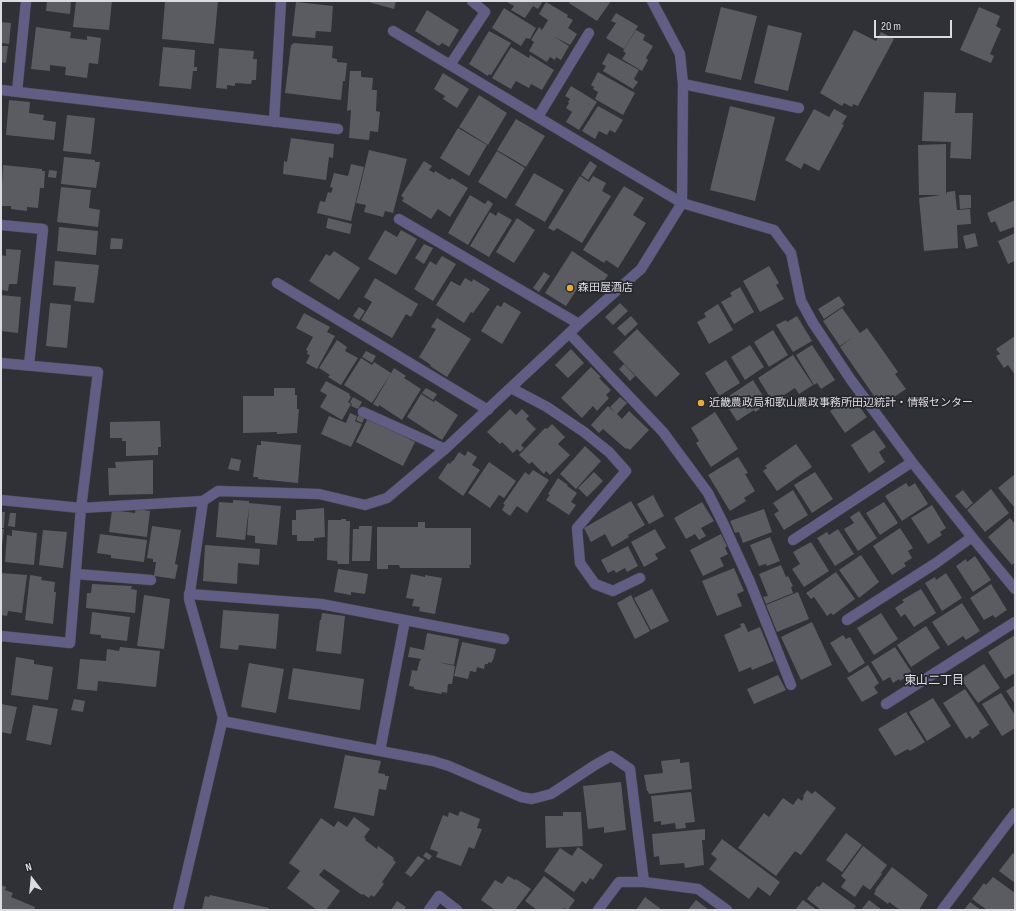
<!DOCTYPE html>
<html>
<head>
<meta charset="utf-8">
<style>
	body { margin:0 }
	#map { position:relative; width:1016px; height:911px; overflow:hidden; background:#303037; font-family:"Sofia Sans Condensed",sans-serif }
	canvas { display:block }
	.frame { position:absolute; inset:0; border:2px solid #dbdbe0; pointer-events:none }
	.north { position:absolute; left:12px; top:859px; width:40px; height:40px; -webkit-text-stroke:3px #27262d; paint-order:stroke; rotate:344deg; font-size:11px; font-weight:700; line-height:16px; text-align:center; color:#dbdbe0 }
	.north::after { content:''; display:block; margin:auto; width:14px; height:18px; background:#dbdbe0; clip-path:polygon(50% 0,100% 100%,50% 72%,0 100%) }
	.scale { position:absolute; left:874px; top:20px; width:78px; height:18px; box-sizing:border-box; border:2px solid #dbdbe0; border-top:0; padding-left:5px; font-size:12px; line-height:14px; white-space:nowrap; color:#dbdbe0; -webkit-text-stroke:3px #27262d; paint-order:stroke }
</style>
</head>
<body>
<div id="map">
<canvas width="1016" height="911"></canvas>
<div class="frame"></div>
<div class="north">N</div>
<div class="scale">20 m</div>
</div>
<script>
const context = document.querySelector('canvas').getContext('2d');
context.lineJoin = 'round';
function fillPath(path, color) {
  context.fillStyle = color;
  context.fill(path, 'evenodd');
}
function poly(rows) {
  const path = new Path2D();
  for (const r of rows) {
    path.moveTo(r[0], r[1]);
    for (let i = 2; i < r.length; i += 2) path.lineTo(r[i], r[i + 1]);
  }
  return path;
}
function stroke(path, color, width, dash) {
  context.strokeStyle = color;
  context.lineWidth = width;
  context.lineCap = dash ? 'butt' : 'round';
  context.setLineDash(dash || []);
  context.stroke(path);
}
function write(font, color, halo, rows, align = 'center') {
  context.font = font + ' "Sofia Sans Condensed","Noto Sans JP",sans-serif';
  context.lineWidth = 3.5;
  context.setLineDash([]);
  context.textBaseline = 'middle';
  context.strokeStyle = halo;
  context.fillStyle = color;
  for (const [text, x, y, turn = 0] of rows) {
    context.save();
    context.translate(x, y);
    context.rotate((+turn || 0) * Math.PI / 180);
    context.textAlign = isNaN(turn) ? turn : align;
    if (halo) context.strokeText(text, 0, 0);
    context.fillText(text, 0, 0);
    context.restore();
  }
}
const building = poly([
	[47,1,71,1,70,14,46,11],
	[76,1,112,1,109,30,73,27],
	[165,1,218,1,214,44,162,39],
	[365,1,396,1,394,9],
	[505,1,543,1,538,9,533,6,525,18,511,10,514,6],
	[570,1,611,1,597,21,569,3],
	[296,2,333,6,331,32,316,31,315,38,292,36],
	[546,2,568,15,567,17,573,20,568,28,577,34,570,45,553,36,569,46,561,60,556,57,555,60,550,57,547,62,529,51,534,42,531,40,539,27,542,30,548,20,539,14],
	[721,7,757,16,741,80,705,72],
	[979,7,1000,16,996,26,1001,29,990,54,994,56,991,63,960,50],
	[504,8,536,28,530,39,526,38,521,46,492,28],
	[427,10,459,30,449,47,442,43,439,46,415,31],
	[616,13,638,26,624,49,606,38,616,23,611,21],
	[1,22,11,23,9,44,1,43],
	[768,25,802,33,788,91,754,83],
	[36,27,71,32,70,38,87,40,87,36,101,38,98,64,89,63,87,78,65,75,66,67,50,65,50,71,31,69],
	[636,30,645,35,643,40,653,46,646,58,648,60,642,71,622,59,626,53,623,51],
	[854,30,876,41,881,32,894,39,858,106,853,104,852,107,844,103,842,106,820,93],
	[489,31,511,43,491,75,489,74,488,76,469,64],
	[293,43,333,46,332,58,337,59,337,62,347,63,345,81,343,81,341,100,285,93,291,45,292,45],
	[1,46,8,46,6,63,1,62],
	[163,47,195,50,194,67,197,67,197,71,193,71,191,89,159,86],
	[511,47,529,58,530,55,554,70,542,90,531,84,529,88,516,81,511,89,492,78],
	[219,48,254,51,253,59,257,59,256,80,252,80,251,84,235,83,235,86,227,85,227,89,216,88],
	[608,53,639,70,634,79,638,82,633,89,603,71,606,66,602,64],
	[350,71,361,71,361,77,373,78,372,90,377,90,376,111,380,112,378,132,370,131,369,140,349,138,351,110,347,111],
	[598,72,635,93,623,115,595,99,598,92,593,89,594,87,591,85],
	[443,73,469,89,457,108,443,99,445,96,434,89],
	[571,86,597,102,579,130,566,122,572,112,566,108,569,103,568,102,570,99,565,96],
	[924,92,956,93,955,113,973,113,971,159,950,158,951,142,922,141],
	[479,95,507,113,488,145,459,127],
	[9,100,30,102,29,113,44,115,43,120,56,122,54,140,6,135],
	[598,106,623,120,615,133,610,130,607,135,599,131,595,139,582,131],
	[730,106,775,117,755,201,710,190],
	[814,109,829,117,834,109,847,116,842,124,844,125,819,171,804,163,801,169,785,160],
	[67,115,95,118,91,154,63,151],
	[516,119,545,136,526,167,497,150],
	[458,128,487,145,469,176,440,158],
	[291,138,334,144,333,158,329,157,326,180,283,174,284,161,287,162],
	[946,144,946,195,947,192,955,191,957,210,970,209,971,224,957,225,958,248,924,251,919,198,941,195,919,195,918,145],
	[369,150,407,159,393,213,385,211,383,217,364,212,366,205,356,203],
	[497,151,525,168,506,199,478,182],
	[64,157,95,160,95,162,100,162,96,188,61,184],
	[424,161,432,166,429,170,434,173,435,171,450,180,452,178,468,188,450,217,438,209,431,219,402,201,404,198,401,196],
	[590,161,597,166,588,180,581,175],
	[351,164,364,167,351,221,317,213,320,201,325,202,328,192,331,193,333,188,330,187,334,173,348,176],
	[3,165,42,169,42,171,45,171,44,188,40,188,38,208,27,207,27,211,11,209,11,206,1,206],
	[49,170,57,171,56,178,48,177],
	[534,173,564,190,545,222,515,205],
	[580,176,589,182,593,176,606,183,602,191,611,196,582,243,557,228,554,231,548,228],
	[624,186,644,198,633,215,646,223,618,268,606,260,604,263,583,250],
	[61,187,91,190,89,208,100,210,98,227,57,222],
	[470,195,485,204,488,200,493,204,468,245,448,233],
	[959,195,971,195,971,208,960,209],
	[1015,200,1015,230,1014,227,1000,232,995,221,991,223,987,213],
	[490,212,496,216,498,212,512,220,489,257,470,246],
	[328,218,352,224,350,234,326,228],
	[517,218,535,230,514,263,496,252],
	[59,227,98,231,96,255,57,251],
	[385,230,397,237,401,230,417,239,396,275,368,259],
	[975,233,978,246,966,249,963,236],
	[1015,233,1015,261,1008,264,998,241],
	[111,238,123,239,122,249,110,249],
	[424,244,433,248,424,264,415,258],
	[6,249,21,250,17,284,9,284,8,291,1,290,1,255,6,256],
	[334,251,360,268,339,300,309,281,326,254,330,256],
	[572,251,608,275,596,293,581,283,566,306,545,293],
	[442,256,456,264,433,301,414,289,430,261,436,265],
	[55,261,99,265,94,303,74,301,76,287,53,285],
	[769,266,779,283,776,285,784,299,760,312,743,281],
	[544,272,550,276,539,292,533,288],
	[375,278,418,304,411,317,406,314,392,338,361,320,372,302,364,297],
	[465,278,472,282,473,279,490,289,473,313,471,312,464,323,436,305,451,281,460,286],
	[740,287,754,312,734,324,721,302,732,296,730,293],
	[1,295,21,297,18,333,1,331],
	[839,296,845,305,824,319,818,309],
	[504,302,521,312,502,344,481,331,497,305,501,307],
	[50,303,71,305,67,348,46,346],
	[620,303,628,311,613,325,605,317],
	[718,304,733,330,709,344,697,322,706,317,704,313],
	[359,307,365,311,359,320,353,316],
	[842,308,860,333,867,328,898,372,895,374,906,389,881,406,840,347,853,337,840,346,823,321],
	[304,313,330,327,327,332,335,336,317,369,306,363,310,355,307,354,308,351,306,350,313,337,296,328],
	[631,316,638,324,625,336,617,328],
	[797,316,812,341,793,352,776,325,786,320,787,322],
	[437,318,471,339,447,377,430,366,431,365,419,357,436,329,431,327],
	[637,329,680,374,656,397,613,352],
	[773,330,788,355,769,367,754,342],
	[1015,336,1015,375,1008,365,1004,368,996,356,1000,354,996,349],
	[337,340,347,347,345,351,358,358,341,385,328,377,330,375,319,368],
	[750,345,764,367,745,380,731,357],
	[812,345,835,380,821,389,817,383,814,385,796,355],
	[571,349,584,363,568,378,555,365],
	[366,351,376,356,372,363,362,357],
	[793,355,813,385,799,394,795,388,773,402,758,378],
	[361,358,372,365,374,362,391,373,372,403,344,385],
	[726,360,740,383,719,396,705,373],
	[624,364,635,376,630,381,619,369],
	[591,367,601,377,599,378,611,390,606,395,609,398,597,411,593,406,582,418,561,398],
	[394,368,406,376,404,378,421,389,402,420,379,405,378,407,373,404],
	[753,380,768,404,755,412,754,410,737,421,723,400],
	[326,381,350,394,349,395,351,397,348,402,351,404,342,420,320,407,327,395,320,391],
	[274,388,295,388,295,395,297,395,297,409,299,409,297,433,277,434,277,432,243,433,243,396,274,396],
	[426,388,437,394,433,400,422,393],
	[421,394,434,402,435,400,458,415,442,440,407,417],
	[852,396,867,417,845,433,830,411],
	[353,397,362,402,358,409,351,406,352,404,350,402],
	[620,397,627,403,617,414,622,419,629,411,649,430,630,450,627,448,626,449,603,429,599,433,591,425,608,406,615,413,610,407],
	[510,409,516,415,522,409,529,416,526,419,536,429,521,445,524,448,520,452,517,449,513,453,502,442,500,444,487,432],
	[360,412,366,415,362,423,356,420],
	[715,412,738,449,711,467,696,443,699,441,691,428],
	[350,413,357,416,355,421,362,424,351,447,321,434,329,416,346,423],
	[368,418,415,442,403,466,356,442],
	[160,421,161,447,158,447,158,455,126,456,126,441,122,441,122,438,110,438,110,422],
	[552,424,565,437,558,444,570,455,550,475,546,471,544,474,532,462,529,464,519,455,545,428,547,429],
	[874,430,886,447,879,452,885,462,869,473,851,445],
	[261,441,301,445,298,483,258,479,258,477,253,477,257,445,261,445],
	[796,444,812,467,777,491,763,471,767,468,765,466],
	[585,446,601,461,576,489,560,474],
	[468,451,477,457,472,465,480,470,463,496,438,478,448,463,450,464,452,461,453,461,459,452,465,456],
	[738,457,748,473,745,474,755,491,744,498,746,501,730,511,708,475],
	[231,458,241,460,239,471,228,469],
	[153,460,153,494,109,495,108,468,116,468,115,462],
	[489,462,516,481,504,498,499,495,490,508,468,493],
	[533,470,549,480,527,513,517,506,510,516,502,510,505,505,503,504,525,472,529,475],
	[594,472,603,481,587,497,578,488],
	[815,472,833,499,812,513,794,485],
	[1015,474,1015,508,998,488],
	[558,478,568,485,567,486,577,493,571,502,576,505,569,515,546,500,550,495,548,494],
	[906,483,909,487,915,483,928,504,902,521,885,496],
	[991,489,1009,513,985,532,967,510],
	[793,490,808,515,784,530,774,514,779,511,773,503],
	[963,490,973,503,966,509,955,496],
	[653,495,664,516,649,524,637,504],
	[233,500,249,501,249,503,281,506,277,545,255,543,255,536,247,535,249,507,245,540,216,537,219,502,233,503],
	[631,501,645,525,628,535,629,537,612,547,605,534,591,542,584,528],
	[702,502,714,521,701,528,706,536,699,540,695,534,686,539,674,518],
	[884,502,898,523,880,535,866,513],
	[932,505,946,528,940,532,942,535,928,544,911,518],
	[324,508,325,537,314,538,314,541,297,541,297,535,292,535,292,520,296,520,296,510],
	[136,509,150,511,147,537,109,532,112,510,135,513],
	[764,509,772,532,743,543,739,532,735,533,730,521],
	[859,511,877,538,858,551,844,529,854,523,850,517],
	[1,512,5,512,4,528,1,528],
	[10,513,16,513,15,527,8,526],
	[1010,518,1015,524,1015,562,1012,565,988,537],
	[341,519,346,519,346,521,350,521,349,564,338,564,337,561,327,560,328,520,341,520],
	[418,522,425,522,425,528,471,528,471,565,469,565,470,568,400,568,399,565,388,565,388,569,377,569,377,527,418,527],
	[152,526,181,530,175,564,178,565,175,579,154,576,156,562,153,562,153,559,147,558],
	[359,526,372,526,370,561,352,561,353,529,359,529],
	[900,528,913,548,908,551,912,558,904,563,906,566,892,575,873,546],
	[1,529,4,529,2,546,1,546],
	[655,529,666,548,655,554,658,559,644,567,631,542],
	[838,529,854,554,835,566,817,538,827,532,829,535],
	[12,530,37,533,34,565,5,562,7,535,12,536],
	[43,530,67,532,63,568,39,565],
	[100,534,147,540,144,562,111,558,111,555,97,553],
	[721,534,727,546,725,548,728,554,720,558,724,566,703,576,690,550],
	[770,537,780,561,767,566,766,564,759,566,750,545],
	[811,542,829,571,804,587,792,569,800,564,793,552],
	[205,545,260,549,259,565,238,563,237,584,203,581],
	[628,546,638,566,627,572,625,568,616,573,614,570,608,573,601,560],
	[861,555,879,582,859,598,839,570],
	[975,556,991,580,973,592,956,566,966,559,967,562],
	[781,565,786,577,788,576,793,586,791,587,793,593,766,604,763,597,768,596,759,574],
	[734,568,744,591,737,594,742,606,717,616,702,581],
	[338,569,368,574,365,594,351,592,351,595,334,592],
	[836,572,855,599,833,615,831,613,827,616,814,597,811,599,806,593],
	[1,573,27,575,22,613,8,611,7,616,1,615],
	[946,573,962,598,942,611,925,583,935,577,936,580],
	[411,574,425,577,425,575,442,578,435,614,419,611,420,607,412,606,414,599,406,598],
	[30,575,42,577,41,580,55,582,54,592,56,592,53,624,25,620],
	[92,584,132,586,131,589,137,590,135,613,86,608,87,593,91,593],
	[991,584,1007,610,995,618,993,615,984,620,970,598],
	[652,589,669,621,651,630,634,598],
	[921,589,936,613,914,627,905,614,901,617,895,608,904,602,902,600],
	[798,592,809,619,777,632,766,605],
	[144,595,170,599,164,649,137,646],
	[631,595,650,631,635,639,617,603],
	[962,603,980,631,966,640,963,636,948,646,932,622],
	[223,610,279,614,276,649,239,645,238,650,220,648],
	[92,612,130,617,127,641,101,638,101,635,90,634],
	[322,613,345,616,341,654,316,651,320,620,321,620],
	[881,613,898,639,874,655,857,628],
	[812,622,832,665,801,680,781,637],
	[744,623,748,632,760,627,774,661,752,670,751,667,739,672,724,635,741,627,740,624],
	[926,626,940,648,911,667,897,645],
	[427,633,459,639,454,665,437,662,455,666,452,684,448,684,447,693,442,692,441,694,414,689,414,687,409,686,412,670,417,671,420,660,422,659,408,657,410,647,424,650],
	[843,635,846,639,850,637,865,663,849,673,830,643],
	[1015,635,1015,673,1005,679,988,652],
	[462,642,496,649,493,660,491,663,488,662,488,664,485,664,484,669,477,667,476,672,470,671,468,679,454,676],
	[120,647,160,651,156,687,98,681,97,691,77,689,80,659,106,661,107,649,119,651],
	[895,647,912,673,900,681,899,679,893,683,890,677,883,681,871,662],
	[16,657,34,660,34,664,53,667,48,700,11,695],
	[249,663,284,669,276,713,241,707],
	[984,664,1000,688,978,703,961,679],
	[868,665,879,683,874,687,878,693,862,702,847,678],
	[293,668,364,679,360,710,288,699],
	[778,675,786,690,754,704,747,689],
	[1015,685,1015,704,1006,691],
	[965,689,989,725,979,731,980,733,972,739,970,736,966,739,943,703],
	[1001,693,1015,715,1015,728,1002,736,982,704],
	[933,698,951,726,927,741,909,712],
	[74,699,85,701,83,712,71,710],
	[1,704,17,707,11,734,1,732],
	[33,705,58,709,51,745,26,740],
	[906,712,925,742,910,751,908,749,895,756,878,729],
	[345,755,381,761,378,773,385,774,385,776,389,776,386,790,379,789,374,816,334,808],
	[680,759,680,763,689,762,692,789,649,794,648,791,647,791,644,775,663,773,661,761],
	[621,782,626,830,604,833,604,827,588,829,583,786],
	[807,790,812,794,815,791,836,808,801,855,795,851,776,876,738,848,764,813,769,817,783,798,793,805,798,798,802,801,804,797,803,796],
	[691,792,695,822,685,823,686,828,676,829,675,823,661,825,661,821,654,822,651,796],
	[460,811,480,819,477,828,482,829,474,849,469,847,461,866,436,857,438,852,430,849,443,815,448,817,449,812,458,816],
	[563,812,581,812,583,846,546,848,545,816,563,816],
	[354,817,370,829,364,837,366,839,365,840,377,849,378,846,394,858,393,860,396,862,382,882,384,884,374,897,371,895,369,898,363,894,362,895,324,869,319,875,340,891,326,910,317,910,287,888,300,871,289,863,321,818,334,827,338,821,347,827],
	[705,829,705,840,702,840,704,865,685,868,684,863,660,865,659,856,654,857,652,834],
	[846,833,862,845,842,872,826,860],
	[722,839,780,882,770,896,758,887,749,899,709,869,717,859,711,854],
	[863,846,887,865,881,873,882,874,870,890,863,885,855,897,841,887,846,880,841,876],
	[578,847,603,865,593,880,590,878,586,884,582,881,574,892,544,871,560,848,572,856],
	[426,852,432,856,429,860,423,856],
	[1013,853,1015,855,1015,883,999,871],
	[418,856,425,860,411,877,405,873],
	[892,867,928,895,919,910,900,910,889,902,888,904,874,894,876,890,875,890],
	[508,876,515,880,516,879,531,889,515,910,495,910,481,900,495,880,502,884],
	[544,876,575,900,568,910,564,908,563,910,537,910,525,901],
	[993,877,1015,893,1015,910,987,910,972,899,984,883,986,885],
	[823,882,856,906,853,910,821,910,807,899,817,886,819,887],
	[1,885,6,887,5,890,13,893,11,897,35,907,34,910,1,910],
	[210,895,269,908,268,910,202,910,205,896,209,897],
	[645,897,662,910,636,910],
	[696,900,709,910,688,910],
	[803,900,817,910,795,910],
	[869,900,882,910,861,910],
	[397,901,406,907,404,910,391,910],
	[970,902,981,910,964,910]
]);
const minor = poly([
	[393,31,682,203,774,230,791,253,801,301,813,323,851,380,912,462,972,537,1015,589],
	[450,65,485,12,472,1],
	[683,84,799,108],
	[1,90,338,129],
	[17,92,26,1],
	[538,117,589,33],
	[274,122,281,1],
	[399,219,579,324],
	[1,225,43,229,29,365],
	[277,283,488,410],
	[569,333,663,432,708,493,724,525,750,582,791,685],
	[1,363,98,372,81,508,70,643,1,636],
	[511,388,547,407,584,432,609,452,626,471,577,528,580,563,595,584,613,591,640,578],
	[363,412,445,449],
	[1,500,81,508,203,501,218,491,319,494,365,505,387,498,445,449,579,324,641,269,682,203,683,84,680,54,652,1],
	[793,540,912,462],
	[76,574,151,580],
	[189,594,321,604,504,639],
	[847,620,936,563,972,537],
	[886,704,1015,622],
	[222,721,433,761,449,766,521,797,532,799,551,794,595,765,611,756,630,769,644,882],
	[380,751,405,620],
	[178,910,223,718,189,599,203,501],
	[429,910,439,896,457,910],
	[598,910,619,882,644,882,698,889,727,910],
	[942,910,1015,813]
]);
const markers = [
	[570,288,4,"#e9ab38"],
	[701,403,4,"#e9ab38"]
];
const poiNames = [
	["森田屋酒店",578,288],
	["近畿農政局和歌山農政事務所田辺統計・情報センター",709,403]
];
const neighbourhoodNames = [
	["東山二丁目",934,681]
];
fillPath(building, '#5b5b62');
stroke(minor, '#4b4b52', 11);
stroke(minor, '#615e86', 10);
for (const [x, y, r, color] of markers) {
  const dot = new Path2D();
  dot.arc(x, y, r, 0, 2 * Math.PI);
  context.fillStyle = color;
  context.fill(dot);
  stroke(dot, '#27262d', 1.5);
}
write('11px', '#dbdbe0', '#27262d', poiNames, 'left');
write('12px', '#dedee7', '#27262d', neighbourhoodNames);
</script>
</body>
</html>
